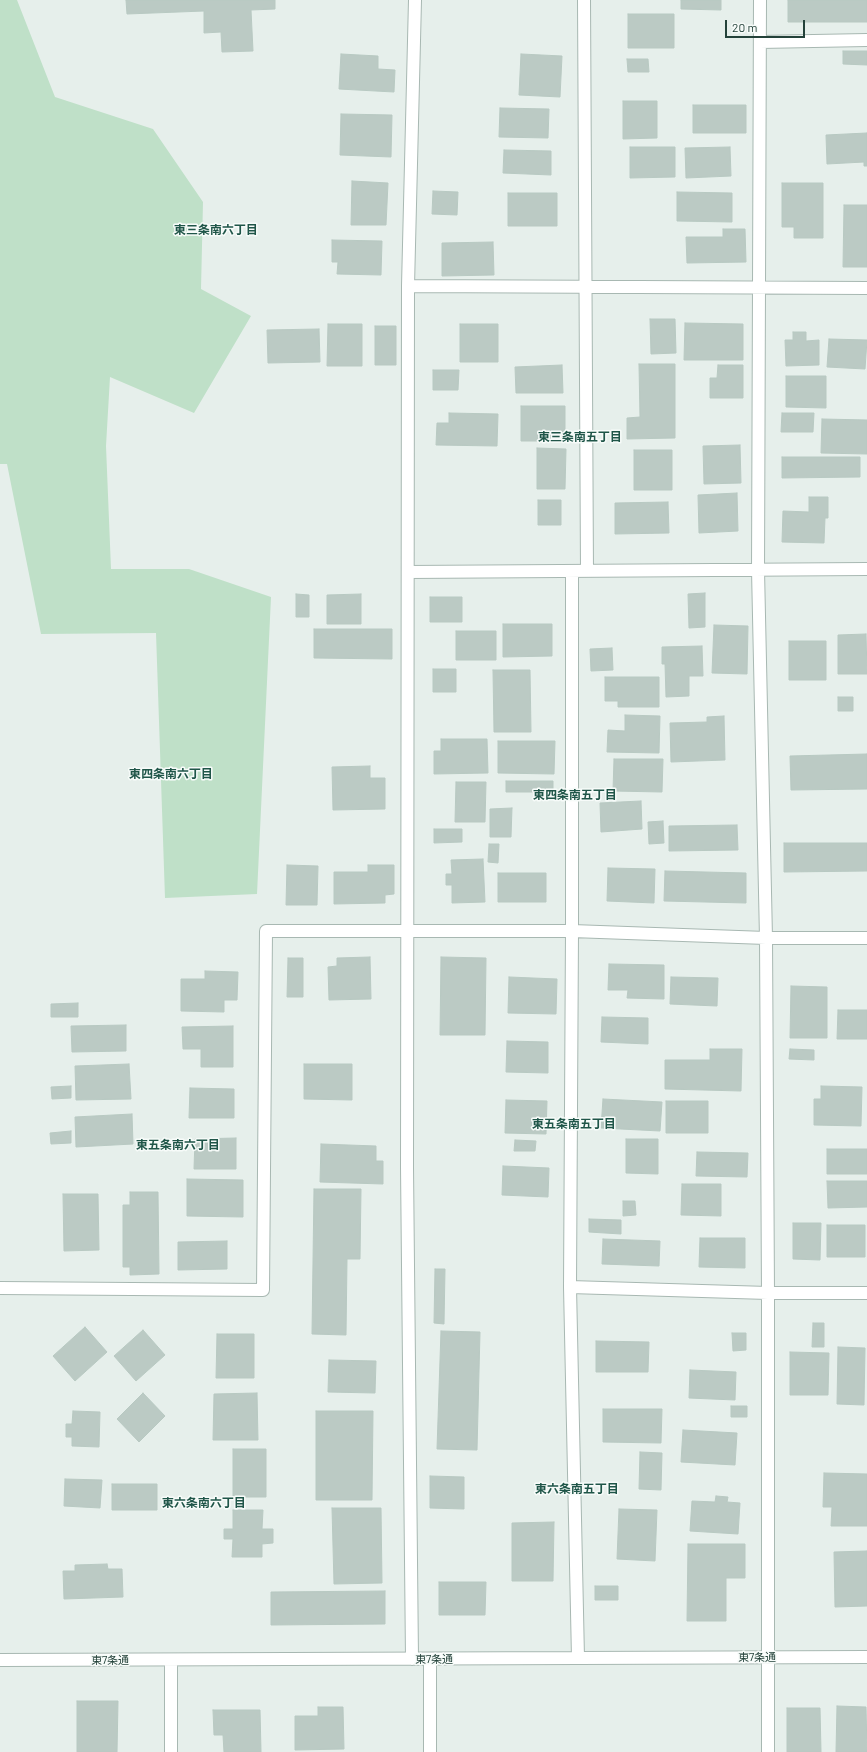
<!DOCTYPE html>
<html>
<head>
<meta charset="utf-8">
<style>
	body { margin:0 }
	#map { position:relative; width:867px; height:1752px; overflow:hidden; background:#e6efeb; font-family:Barlow,sans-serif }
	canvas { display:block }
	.scale { position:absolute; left:725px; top:20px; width:80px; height:18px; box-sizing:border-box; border:2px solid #24423a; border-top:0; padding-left:5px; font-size:12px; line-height:14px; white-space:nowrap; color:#24423a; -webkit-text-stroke:3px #f7fbf9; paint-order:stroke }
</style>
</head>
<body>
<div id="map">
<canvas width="867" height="1752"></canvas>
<div class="scale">20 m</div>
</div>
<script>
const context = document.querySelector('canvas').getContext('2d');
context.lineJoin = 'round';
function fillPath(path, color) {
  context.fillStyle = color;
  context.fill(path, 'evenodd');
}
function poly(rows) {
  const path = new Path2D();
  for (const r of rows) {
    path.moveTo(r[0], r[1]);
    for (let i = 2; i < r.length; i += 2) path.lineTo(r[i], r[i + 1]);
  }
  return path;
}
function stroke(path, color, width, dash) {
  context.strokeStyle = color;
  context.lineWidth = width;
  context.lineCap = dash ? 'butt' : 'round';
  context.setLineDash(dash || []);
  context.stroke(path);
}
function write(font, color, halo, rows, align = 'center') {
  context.font = font + ' Barlow,"Noto Sans JP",sans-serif';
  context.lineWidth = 3;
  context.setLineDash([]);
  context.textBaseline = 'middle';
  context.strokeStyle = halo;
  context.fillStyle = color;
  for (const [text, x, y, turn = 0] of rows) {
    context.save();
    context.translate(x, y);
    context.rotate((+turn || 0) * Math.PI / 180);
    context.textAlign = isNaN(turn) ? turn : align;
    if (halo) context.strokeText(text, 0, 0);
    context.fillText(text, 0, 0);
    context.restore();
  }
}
const green = poly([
	[0,0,17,0,55,97,153,129,203,202,201,289,251,316,194,413,110,377,106,446,111,569,189,569,271,597,257,894,165,898,156,633,41,634,7,464,0,464]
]);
const building = poly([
	[126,0,275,0,275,9,251,10,253,51,222,52,221,32,204,33,204,11,127,14,126,0],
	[681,0,721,0,721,10,681,9,681,0],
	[788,0,867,0,867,22,788,22,788,0],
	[628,14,674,14,674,48,628,48,628,14],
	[843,51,867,51,867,65,843,64,843,51],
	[341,54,378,56,378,69,395,70,394,92,339,89,341,54],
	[521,54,562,56,560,97,519,95,521,54],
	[627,59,648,59,649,72,628,72,627,59],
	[623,101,657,101,657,138,623,139,623,101],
	[693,105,746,105,746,133,693,133,693,105],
	[500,108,549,109,548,138,499,137,500,108],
	[341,114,392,115,391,157,340,155,341,114],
	[867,133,867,166,864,166,864,162,827,164,826,135,867,133],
	[630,147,675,147,675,177,630,178,630,147],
	[730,147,731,176,686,178,685,148,730,147],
	[504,150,551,151,551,175,503,173,504,150],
	[352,181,388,183,386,225,351,225,352,181],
	[782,183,823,183,823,238,794,238,794,227,782,227,782,183],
	[433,191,458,192,457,215,432,214,433,191],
	[677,192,732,193,732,222,677,221,677,192],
	[508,193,557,193,557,226,508,226,508,193],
	[844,205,867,205,867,267,843,267,844,205],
	[723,229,745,229,746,262,687,263,686,237,723,237,723,229],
	[332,240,382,241,381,275,337,274,338,262,332,262,332,240],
	[493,242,494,275,442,276,442,243,493,242],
	[650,319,675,319,676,353,651,354,650,319],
	[685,323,743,324,743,360,684,360,685,323],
	[328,324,362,324,362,366,327,366,328,324],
	[460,324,498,324,498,362,460,362,460,324],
	[375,326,396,326,396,365,375,365,375,326],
	[319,329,320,362,268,363,267,330,319,329],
	[793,332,806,332,806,341,819,340,819,365,786,366,785,340,793,340,793,332],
	[829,339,867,340,865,369,827,367,829,339],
	[639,364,675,364,675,438,627,439,627,418,640,417,639,364],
	[562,365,563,393,516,393,515,367,562,365],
	[718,365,743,365,743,398,710,398,710,378,717,378,718,365],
	[433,370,459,370,458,390,433,390,433,370],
	[786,376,826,376,826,408,786,407,786,376],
	[521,406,565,406,565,441,521,441,521,406],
	[449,413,498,414,497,446,436,445,437,423,449,423,449,413],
	[782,413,814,413,813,432,781,432,782,413],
	[822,419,867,420,867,454,821,453,822,419],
	[740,445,741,483,704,484,703,446,740,445],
	[537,448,566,449,565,489,537,489,537,448],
	[634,450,672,450,672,490,634,490,634,450],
	[782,457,860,457,860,477,782,478,782,457],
	[737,493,738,531,699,533,698,495,737,493],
	[809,497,828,497,828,518,825,518,824,543,782,542,783,511,809,512,809,497],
	[538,500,561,500,561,525,538,525,538,500],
	[668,502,669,533,615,534,615,503,668,502],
	[705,593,705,627,689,628,688,594,705,593],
	[296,594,309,595,309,617,296,617,296,594],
	[361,594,361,624,327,624,327,595,361,594],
	[430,597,462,597,462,622,430,622,430,597],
	[503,624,552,624,552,656,503,657,503,624],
	[714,625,748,626,747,674,712,673,714,625],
	[314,629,392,629,392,659,314,658,314,629],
	[456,631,496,631,496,660,456,660,456,631],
	[866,634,867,674,838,674,838,635,866,634],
	[789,641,826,641,826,680,789,680,789,641],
	[702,646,703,676,689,676,689,696,666,697,665,664,662,664,662,647,702,646],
	[612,648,613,670,591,671,590,649,612,648],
	[433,669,456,669,456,692,433,692,433,669],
	[493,670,530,670,531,732,494,732,493,670],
	[605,677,659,677,659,707,618,707,618,701,605,701,605,677],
	[838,697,853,697,853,711,838,711,838,697],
	[625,715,660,716,659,753,607,752,608,730,625,731,625,715],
	[724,716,725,760,671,762,670,723,707,722,707,717,724,716],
	[441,739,487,739,488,773,434,774,434,751,441,751,441,739],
	[498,741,555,741,554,774,498,773,498,741],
	[867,754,867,789,791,790,790,756,867,754],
	[614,759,663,759,662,792,613,791,614,759],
	[370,766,370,778,385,778,385,809,333,810,332,767,370,766],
	[506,781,553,781,553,792,506,792,506,781],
	[456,782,486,782,485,822,455,822,456,782],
	[641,801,642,829,601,832,600,803,641,801],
	[512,808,511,837,490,837,490,809,512,808],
	[663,821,664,843,649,844,648,822,663,821],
	[737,825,738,850,669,851,669,826,737,825],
	[434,829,462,829,462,842,434,843,434,829],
	[784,843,867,843,867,871,784,872,784,843],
	[489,844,499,844,498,863,488,862,489,844],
	[483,859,485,902,452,903,452,885,446,885,446,874,452,874,451,860,483,859],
	[287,865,318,866,317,905,286,905,287,865],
	[368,865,394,865,394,894,385,895,385,903,334,904,334,872,368,872,368,865],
	[608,868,655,869,654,903,607,901,608,868],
	[665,871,746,873,746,903,664,901,665,871],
	[498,873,546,873,546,902,498,902,498,873],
	[370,957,371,999,329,1000,328,967,337,966,337,958,370,957],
	[441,957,486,958,485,1035,440,1035,441,957],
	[288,958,303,958,303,997,287,997,288,958],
	[609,964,664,965,664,999,627,998,628,990,608,990,609,964],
	[205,971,238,972,237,1000,224,1000,224,1012,181,1011,181,979,205,979,205,971],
	[509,977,557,979,556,1014,508,1013,509,977],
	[671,977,718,978,717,1006,670,1004,671,977],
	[791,986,827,987,827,1038,790,1038,791,986],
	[78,1003,78,1017,51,1017,51,1004,78,1003],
	[838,1010,867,1010,867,1039,837,1039,838,1010],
	[602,1017,648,1018,648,1044,601,1042,602,1017],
	[126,1025,126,1051,72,1052,71,1026,126,1025],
	[233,1026,233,1067,201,1067,201,1049,183,1049,182,1027,233,1026],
	[507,1041,548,1042,548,1073,506,1072,507,1041],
	[710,1049,742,1049,741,1091,665,1089,665,1060,710,1060,710,1049],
	[790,1049,814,1050,814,1060,789,1059,790,1049],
	[129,1064,131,1099,76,1100,75,1066,129,1064],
	[304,1064,352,1064,352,1100,304,1099,304,1064],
	[71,1086,71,1098,52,1099,51,1087,71,1086],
	[821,1086,862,1087,861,1126,814,1125,814,1099,821,1099,821,1086],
	[190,1088,234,1089,234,1118,189,1118,190,1088],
	[603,1099,662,1102,660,1131,601,1128,603,1099],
	[506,1100,547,1101,546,1134,505,1133,506,1100],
	[666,1101,708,1101,708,1133,666,1133,666,1101],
	[132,1114,133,1144,76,1147,75,1117,132,1114],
	[71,1131,71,1143,51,1144,50,1133,71,1131],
	[236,1138,236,1169,194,1169,195,1139,236,1138],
	[626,1139,658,1139,658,1174,626,1173,626,1139],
	[515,1140,536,1141,535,1151,514,1151,515,1140],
	[321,1144,376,1146,376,1161,383,1161,383,1184,320,1182,321,1144],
	[827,1149,867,1149,867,1174,827,1174,827,1149],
	[697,1152,748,1153,747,1177,696,1176,697,1152],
	[503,1166,549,1168,548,1197,502,1195,503,1166],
	[187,1179,243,1180,243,1217,187,1216,187,1179],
	[827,1181,867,1181,867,1207,828,1208,827,1181],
	[682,1184,721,1184,721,1216,681,1215,682,1184],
	[314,1189,361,1189,360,1259,347,1259,346,1335,312,1334,314,1189],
	[130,1192,158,1192,159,1274,130,1275,130,1267,123,1267,123,1205,130,1205,130,1192],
	[63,1194,98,1194,99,1250,64,1251,63,1194],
	[623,1201,635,1201,636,1215,623,1216,623,1201],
	[589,1219,621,1220,621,1234,589,1232,589,1219],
	[793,1223,821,1223,820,1260,793,1259,793,1223],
	[827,1225,865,1225,865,1257,827,1257,827,1225],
	[700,1238,745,1238,745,1268,699,1267,700,1238],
	[603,1239,660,1241,659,1266,602,1264,603,1239],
	[227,1241,227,1269,178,1270,178,1242,227,1241],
	[435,1269,445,1269,444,1324,434,1323,435,1269],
	[813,1323,824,1323,824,1347,812,1347,813,1323],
	[85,1327,107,1352,75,1381,53,1356,85,1327],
	[143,1330,165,1355,136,1381,114,1356,143,1330],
	[441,1331,480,1332,477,1450,437,1449,441,1331],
	[732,1333,746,1333,746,1350,733,1351,732,1333],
	[217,1334,254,1334,254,1378,216,1378,217,1334],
	[596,1341,649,1342,648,1372,596,1372,596,1341],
	[838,1347,865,1348,864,1405,837,1404,838,1347],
	[790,1352,829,1353,828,1395,790,1395,790,1352],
	[329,1360,376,1361,375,1393,328,1392,329,1360],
	[690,1370,736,1372,735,1400,689,1398,690,1370],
	[143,1393,165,1416,139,1442,117,1419,143,1393],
	[257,1393,258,1440,213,1440,214,1394,257,1393],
	[731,1406,747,1406,747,1417,731,1417,731,1406],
	[603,1409,662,1409,661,1443,603,1442,603,1409],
	[73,1411,100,1412,99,1447,72,1446,72,1437,66,1437,66,1424,72,1424,73,1411],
	[316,1411,373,1411,372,1500,316,1500,316,1411],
	[683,1430,737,1433,735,1465,681,1462,683,1430],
	[233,1449,266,1449,266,1497,233,1497,233,1449],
	[640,1452,662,1453,661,1490,639,1489,640,1452],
	[824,1473,867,1474,867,1526,831,1526,832,1507,823,1507,824,1473],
	[430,1476,464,1477,464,1509,430,1508,430,1476],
	[65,1479,102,1480,100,1508,64,1506,65,1479],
	[112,1484,157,1484,157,1510,112,1510,112,1484],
	[716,1496,728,1497,727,1502,740,1503,738,1534,690,1531,692,1501,715,1502,716,1496],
	[332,1508,381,1508,382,1583,334,1584,332,1508],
	[619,1509,657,1510,655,1561,617,1559,619,1509],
	[233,1510,263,1510,262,1529,273,1529,273,1543,262,1544,262,1557,232,1557,233,1539,224,1539,224,1529,233,1529,233,1510],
	[554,1522,553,1581,512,1581,512,1523,554,1522],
	[688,1544,745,1544,745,1578,726,1578,726,1621,687,1621,688,1544],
	[867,1551,867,1606,835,1607,834,1552,867,1551],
	[107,1564,108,1569,122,1569,123,1597,64,1599,63,1571,75,1571,75,1565,107,1564],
	[439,1582,486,1582,485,1615,439,1615,439,1582],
	[595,1586,618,1586,618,1600,595,1600,595,1586],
	[385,1591,385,1624,271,1625,271,1592,385,1591],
	[77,1701,118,1701,117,1752,77,1752,77,1701],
	[837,1706,866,1707,867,1752,836,1752,837,1706],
	[318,1707,343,1707,344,1749,295,1750,295,1716,318,1716,318,1707],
	[787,1708,820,1708,821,1752,787,1752,787,1708],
	[213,1710,260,1710,261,1752,224,1752,223,1735,214,1735,213,1710]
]);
const minor = poly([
	[584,0,587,571],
	[760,0,758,570,766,938,768,1293,768,1752],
	[760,42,867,40],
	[408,286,867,288],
	[572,571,572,931,570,1287,578,1658],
	[408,572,867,569],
	[570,1287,768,1293,867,1293],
	[0,1288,263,1290,266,931,572,931,766,938,867,938],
	[412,1659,407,1167,408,286,415,0],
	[0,1660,867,1657],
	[171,1660,171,1752],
	[430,1752,430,1659]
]);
const streetNames = [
	["東7条通",757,1657],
	["東7条通",434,1659],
	["東7条通",110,1660]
];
const neighbourhoodNames = [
	["東三条南六丁目",216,230],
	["東三条南五丁目",580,437],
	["東四条南六丁目",171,774],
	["東四条南五丁目",575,795],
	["東五条南五丁目",574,1124],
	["東五条南六丁目",178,1145],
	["東六条南五丁目",577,1489],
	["東六条南六丁目",204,1503]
];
fillPath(green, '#bfe0c8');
fillPath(building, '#bbcac4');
stroke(building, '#b8c9c2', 1);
stroke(minor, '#a8b8b2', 14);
stroke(minor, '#fff', 12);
write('11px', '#24423a', '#f7fbf9', streetNames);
write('bold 12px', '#1f5548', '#f7fbf9', neighbourhoodNames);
</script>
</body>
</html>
